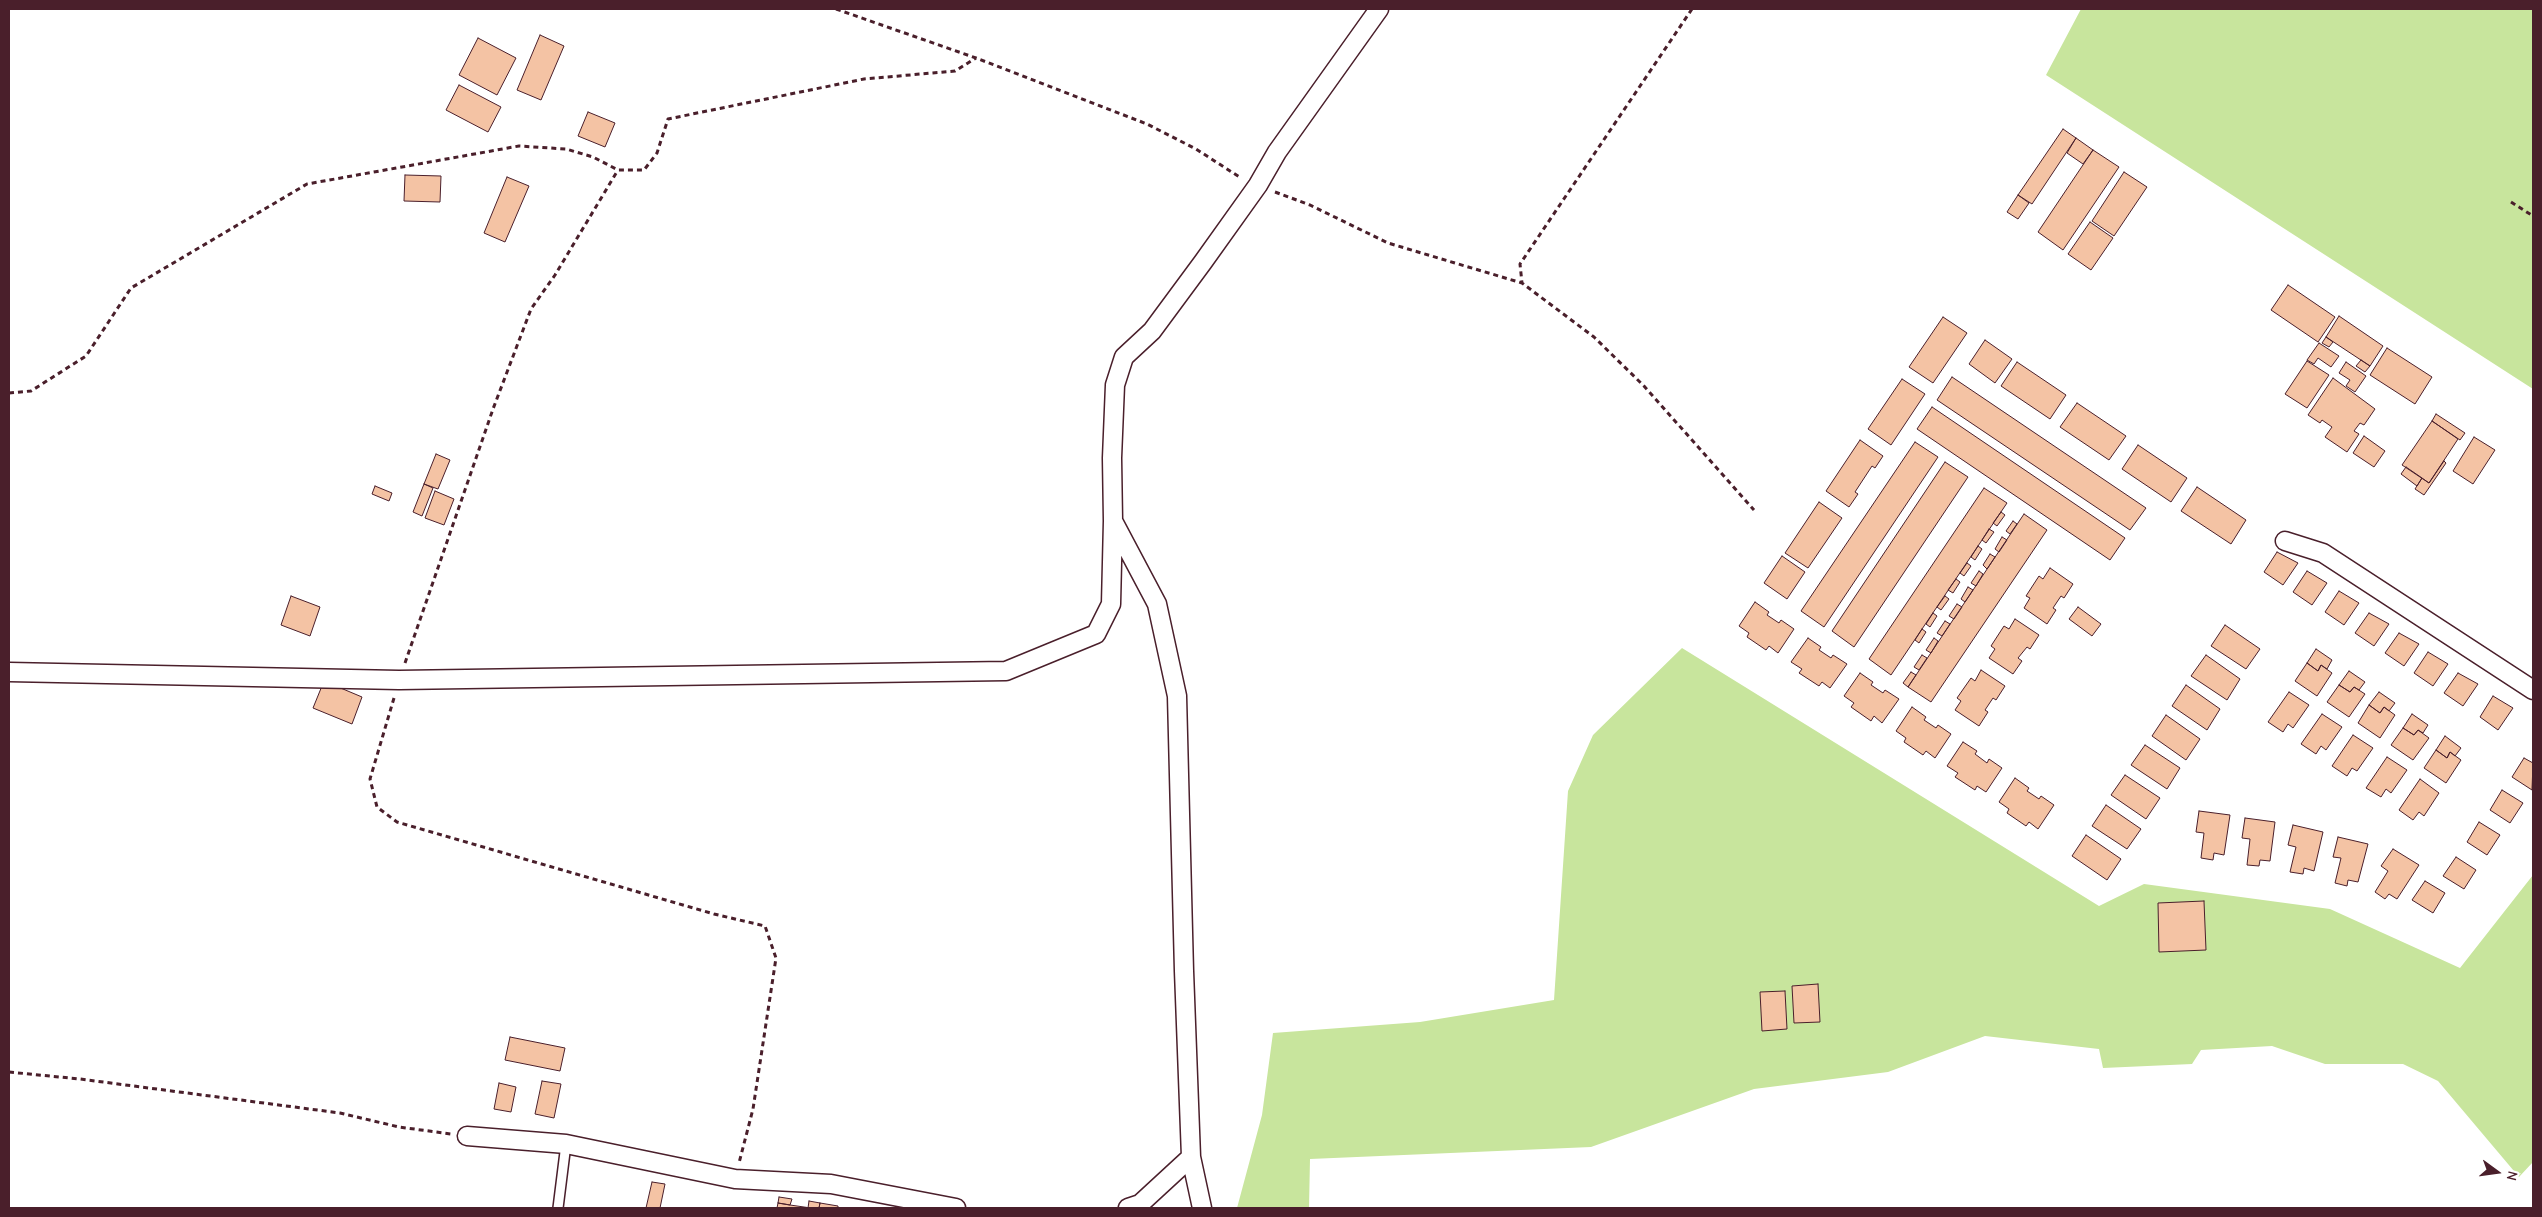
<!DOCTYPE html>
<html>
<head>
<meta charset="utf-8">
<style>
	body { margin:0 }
	#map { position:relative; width:2542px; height:1217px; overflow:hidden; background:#fff; font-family:"Comic Neue",sans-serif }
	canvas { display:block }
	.frame { position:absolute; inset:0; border:10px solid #4a1f2b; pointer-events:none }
	.north { position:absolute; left:2472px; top:1147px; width:50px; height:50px; -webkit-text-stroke:4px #fff; paint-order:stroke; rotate:104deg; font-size:14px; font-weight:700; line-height:20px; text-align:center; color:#4a1f2b }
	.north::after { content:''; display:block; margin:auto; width:18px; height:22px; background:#4a1f2b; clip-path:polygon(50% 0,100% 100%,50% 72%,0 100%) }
</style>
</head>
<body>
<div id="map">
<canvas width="2542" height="1217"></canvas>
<div class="frame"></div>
<div class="north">N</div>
</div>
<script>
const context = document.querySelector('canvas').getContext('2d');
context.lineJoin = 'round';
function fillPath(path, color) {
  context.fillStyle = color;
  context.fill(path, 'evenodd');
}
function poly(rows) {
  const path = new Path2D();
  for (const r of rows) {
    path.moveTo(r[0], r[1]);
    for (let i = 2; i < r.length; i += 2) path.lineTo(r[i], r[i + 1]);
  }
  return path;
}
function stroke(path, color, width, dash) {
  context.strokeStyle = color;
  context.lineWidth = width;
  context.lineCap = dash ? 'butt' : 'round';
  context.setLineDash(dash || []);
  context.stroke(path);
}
const green = poly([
	[2081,9,2533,9,2533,389,2046,75],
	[1682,648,2099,906,2144,884,2330,909,2460,968,2533,875,2533,1162,2519,1177,2438,1081,2403,1064,2325,1064,2272,1046,2201,1050,2192,1064,2103,1068,2099,1049,1985,1036,1888,1072,1754,1089,1591,1147,1310,1159,1309,1208,1237,1208,1262,1115,1273,1033,1420,1022,1554,1000,1568,791,1593,735]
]);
const building = poly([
	[540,35,564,46,541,100,517,90,540,35],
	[478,38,516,58,497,95,459,75,478,38],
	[459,85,501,107,488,132,446,110,459,85],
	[588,112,615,123,605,147,578,136,588,112],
	[2063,129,2076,138,2032,204,2018,195,2063,129],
	[2076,138,2093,150,2083,164,2067,153,2076,138],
	[2093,150,2119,167,2063,250,2038,232,2093,150],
	[2124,172,2147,187,2114,236,2092,221,2124,172],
	[405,175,441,176,440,202,404,201,405,175],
	[507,177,529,186,505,242,484,233,507,177],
	[2018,195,2029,203,2018,219,2007,212,2018,195],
	[2090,222,2113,238,2091,270,2068,254,2090,222],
	[2288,285,2335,317,2318,342,2271,310,2288,285],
	[2339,316,2383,346,2370,366,2326,337,2339,316],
	[1943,317,1967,333,1933,383,1909,367,1943,317],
	[2326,337,2333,342,2329,347,2322,343,2326,337],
	[1985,340,2012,359,1995,383,1969,364,1985,340],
	[2319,343,2339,356,2331,367,2318,358,2314,364,2307,360,2319,343],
	[2387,348,2432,377,2415,404,2370,375,2387,348],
	[2361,360,2370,366,2365,372,2356,366,2361,360],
	[2307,361,2329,375,2307,408,2285,394,2307,361],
	[2017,362,2066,395,2050,419,2001,386,2017,362],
	[2346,362,2366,376,2355,392,2346,386,2350,380,2339,373,2346,362],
	[1952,377,2146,508,2130,530,1937,400,1952,377],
	[2333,378,2375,409,2364,425,2360,423,2354,431,2359,434,2347,452,2325,437,2332,427,2322,420,2320,423,2308,415,2333,378],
	[1902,379,1925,394,1891,445,1868,429,1902,379],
	[2077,403,2126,436,2109,460,2060,427,2077,403],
	[1932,407,2125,538,2110,560,1917,429,1932,407],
	[2436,414,2465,433,2460,440,2432,421,2436,414],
	[2432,421,2458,439,2429,483,2402,465,2432,421],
	[2364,436,2385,451,2374,467,2353,453,2364,436],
	[2474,437,2495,450,2473,484,2453,471,2474,437],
	[1860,440,1883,456,1875,468,1872,466,1855,492,1858,494,1849,507,1826,491,1860,440],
	[1915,442,1938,457,1824,627,1801,611,1915,442],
	[2138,445,2187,478,2171,502,2122,469,2138,445],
	[436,454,450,460,438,489,424,484,436,454],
	[2444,461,2446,463,2424,495,2415,489,2422,478,2429,483,2444,461],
	[1945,462,1968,477,1854,647,1832,631,1945,462],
	[2406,467,2422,478,2417,486,2401,474,2406,467],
	[424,484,433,488,422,516,413,512,424,484],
	[375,486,392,493,389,501,372,494,375,486],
	[2197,487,2246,520,2231,544,2181,511,2197,487],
	[1984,488,2007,503,1891,675,1869,659,1984,488],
	[435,491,454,499,444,525,425,518,435,491],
	[1819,502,1842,518,1808,568,1785,553,1819,502],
	[2001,512,2005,515,1997,526,1993,523,2001,512],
	[2024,514,2047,530,1931,702,1908,687,2024,514],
	[2013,521,2017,524,2010,534,2006,531,2013,521],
	[1989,529,1994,532,1986,543,1982,540,1989,529],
	[2002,537,2007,540,1999,552,1995,549,2002,537],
	[1978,546,1982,549,1975,560,1971,557,1978,546],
	[2277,552,2298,563,2283,585,2264,572,2277,552],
	[1990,554,1995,557,1987,569,1983,565,1990,554],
	[1782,556,1805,572,1787,599,1764,583,1782,556],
	[1967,563,1971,566,1964,576,1960,573,1967,563],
	[2050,568,2073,584,2064,598,2061,596,2053,608,2056,610,2047,624,2024,608,2030,598,2026,596,2039,576,2043,579,2050,568],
	[1979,571,1983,574,1976,586,1971,583,1979,571],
	[2307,571,2327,583,2312,605,2293,592,2307,571],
	[1956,579,1960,582,1953,593,1948,590,1956,579],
	[1968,587,1973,590,1965,602,1961,599,1968,587],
	[2339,591,2359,603,2344,625,2325,612,2339,591],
	[291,596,320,607,310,636,281,625,291,596],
	[1945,596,1949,599,1941,610,1937,607,1945,596],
	[1755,602,1769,612,1767,615,1779,623,1781,620,1794,629,1778,653,1769,646,1766,650,1747,637,1749,633,1739,626,1755,602],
	[1957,604,1962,607,1954,619,1949,616,1957,604],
	[2078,607,2101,624,2092,636,2069,619,2078,607],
	[1933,613,1937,616,1930,627,1926,624,1933,613],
	[2369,613,2389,624,2374,646,2355,633,2369,613],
	[2015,619,2039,635,2030,649,2027,647,2018,658,2022,661,2013,674,1989,658,1995,649,1991,646,2004,626,2009,629,2015,619],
	[1945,621,1950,624,1942,636,1937,633,1945,621],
	[2225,625,2260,649,2246,669,2211,646,2225,625],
	[1922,629,1926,632,1919,643,1915,640,1922,629],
	[2399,633,2419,644,2404,666,2385,653,2399,633],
	[1808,638,1821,647,1819,650,1831,658,1833,655,1847,664,1830,688,1822,682,1819,686,1799,673,1802,669,1791,662,1808,638],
	[1934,638,1938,641,1931,653,1926,650,1934,638],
	[2316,649,2332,660,2327,669,2321,665,2318,671,2307,663,2316,649],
	[2428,652,2448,664,2433,686,2414,673,2428,652],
	[1922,655,1927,658,1919,670,1914,667,1922,655],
	[2206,655,2240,679,2227,700,2191,676,2206,655],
	[2307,663,2318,671,2321,665,2332,673,2317,696,2295,681,2307,663],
	[1981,670,2005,686,1996,700,1993,698,1985,710,1988,712,1979,726,1955,710,1961,701,1957,698,1971,678,1975,681,1981,670],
	[2349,671,2365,682,2359,690,2354,687,2350,692,2339,685,2349,671],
	[1911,672,1916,675,1908,687,1903,683,1911,672],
	[1860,673,1873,682,1871,685,1883,693,1885,690,1899,699,1882,723,1874,716,1871,721,1851,707,1854,703,1844,696,1860,673],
	[2458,673,2478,684,2463,706,2444,693,2458,673],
	[324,681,362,697,352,724,313,708,324,681],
	[2186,685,2220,709,2207,730,2172,706,2186,685],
	[2339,685,2350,692,2354,687,2365,694,2349,717,2327,702,2339,685],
	[2289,692,2309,705,2293,728,2288,724,2283,732,2268,722,2289,692],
	[2379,692,2395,703,2389,711,2384,707,2380,713,2369,705,2379,692],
	[2493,696,2513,708,2498,730,2480,717,2493,696],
	[2369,705,2380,713,2384,707,2395,715,2380,738,2358,723,2369,705],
	[1912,707,1926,717,1924,720,1936,728,1938,725,1951,734,1935,758,1926,751,1923,755,1904,742,1906,738,1896,731,1912,707],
	[2322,714,2342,727,2326,750,2321,746,2316,754,2301,744,2322,714],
	[2412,714,2428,725,2423,733,2418,730,2414,735,2403,728,2412,714],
	[2166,715,2200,739,2186,760,2152,736,2166,715],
	[2403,728,2414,735,2418,730,2429,738,2413,760,2391,745,2403,728],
	[2353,735,2373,748,2357,771,2352,768,2347,776,2332,766,2353,735],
	[2445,736,2461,748,2455,756,2450,752,2447,758,2436,750,2445,736],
	[1963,742,1977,751,1975,754,1987,763,1989,759,2002,768,1986,792,1977,786,1975,790,1955,777,1958,773,1947,766,1963,742],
	[2145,745,2180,768,2167,789,2131,765,2145,745],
	[2436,750,2447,758,2450,752,2461,760,2446,783,2424,768,2436,750],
	[2387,757,2407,770,2391,793,2386,789,2381,797,2366,788,2387,757],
	[2524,758,2533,763,2532,790,2512,777,2524,758],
	[2125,775,2160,798,2146,819,2111,795,2125,775],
	[2015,778,2029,788,2027,791,2039,799,2041,796,2054,805,2038,829,2029,822,2026,826,2007,813,2009,809,1999,802,2015,778],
	[2420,779,2439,793,2424,816,2419,812,2413,820,2399,810,2420,779],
	[2502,790,2523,803,2510,823,2490,810,2502,790],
	[2106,805,2141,829,2127,849,2092,826,2106,805],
	[2199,811,2230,815,2224,855,2214,853,2213,860,2201,858,2204,833,2196,832,2199,811],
	[2245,818,2275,822,2270,861,2260,860,2259,866,2247,865,2250,839,2242,838,2245,818],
	[2479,822,2500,835,2487,855,2467,842,2479,822],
	[2293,825,2323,832,2314,871,2304,868,2303,874,2290,872,2296,847,2288,845,2293,825],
	[2086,835,2121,859,2107,880,2072,856,2086,835],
	[2338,837,2368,844,2358,882,2348,880,2347,886,2335,883,2341,858,2333,857,2338,837],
	[2393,849,2419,865,2397,899,2389,894,2385,899,2375,892,2388,871,2381,866,2393,849],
	[2456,857,2476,870,2464,889,2443,876,2456,857],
	[2425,881,2445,893,2433,913,2412,900,2425,881],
	[2204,901,2206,950,2159,952,2158,903,2204,901],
	[1818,984,1820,1022,1794,1023,1792,986,1818,984],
	[1785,991,1787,1029,1762,1031,1760,992,1785,991],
	[510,1037,565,1048,560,1071,505,1060,510,1037],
	[542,1081,561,1084,554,1118,535,1114,542,1081],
	[499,1083,516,1087,511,1112,494,1109,499,1083],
	[652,1182,665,1184,660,1208,646,1208,652,1182],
	[779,1197,792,1199,790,1205,778,1203,779,1197],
	[809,1201,820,1203,819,1208,808,1208,809,1201],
	[778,1203,790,1205,811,1208,777,1208,778,1203],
	[820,1203,838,1206,838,1208,819,1208,820,1203]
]);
const path = poly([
	[836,9,976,58,1147,124,1196,149,1241,178],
	[1692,9,1520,264,1522,283,1594,337,1644,386,1754,510],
	[1275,192,1310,205,1388,243,1522,283],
	[2511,202,2533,216],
	[9,393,31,391,86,356,131,288,307,184,519,146,566,149,593,157,618,170,644,170,657,153,668,119,864,79,955,71,976,58],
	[405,663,493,409,531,309,555,275,618,170],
	[394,698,370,779,377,807,397,822,714,914,765,926,776,958,753,1109,739,1163],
	[9,1072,80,1079,340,1113,399,1127,451,1134]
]);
const lane = poly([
	[558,1208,566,1144]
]);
const street = poly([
	[2285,541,2323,553,2533,690],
	[9,672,399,680,1006,671,1096,634,1111,604,1113,521],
	[467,1136,566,1144,735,1179,831,1184,956,1208],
	[1128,1208,1140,1204,1191,1157],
	[1202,1208,1191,1157,1184,971,1177,696,1157,604,1113,521,1112,458,1115,385,1124,357,1152,331,1203,262,1258,185,1277,152,1379,9]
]);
fillPath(green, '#c8e59d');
fillPath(building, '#f4c3a4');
stroke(building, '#4a1f2b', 1);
stroke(lane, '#4a1f2b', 12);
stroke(street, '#4a1f2b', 21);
stroke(path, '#4a1f2b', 3, [5, 4]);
stroke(lane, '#fff', 9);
stroke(street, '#fff', 18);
</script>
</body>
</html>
